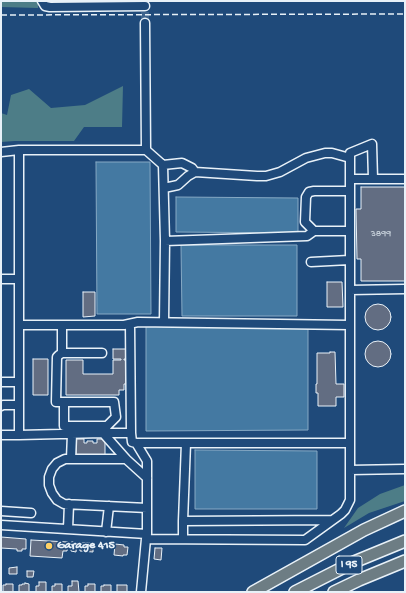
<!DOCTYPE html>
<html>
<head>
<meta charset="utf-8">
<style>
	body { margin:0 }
	#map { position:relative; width:406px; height:593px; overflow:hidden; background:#1f4a7a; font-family:"Gochi Hand",sans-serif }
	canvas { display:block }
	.frame { position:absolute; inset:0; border:2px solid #e8f1f8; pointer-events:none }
</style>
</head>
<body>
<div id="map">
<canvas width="406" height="593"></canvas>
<div class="frame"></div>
</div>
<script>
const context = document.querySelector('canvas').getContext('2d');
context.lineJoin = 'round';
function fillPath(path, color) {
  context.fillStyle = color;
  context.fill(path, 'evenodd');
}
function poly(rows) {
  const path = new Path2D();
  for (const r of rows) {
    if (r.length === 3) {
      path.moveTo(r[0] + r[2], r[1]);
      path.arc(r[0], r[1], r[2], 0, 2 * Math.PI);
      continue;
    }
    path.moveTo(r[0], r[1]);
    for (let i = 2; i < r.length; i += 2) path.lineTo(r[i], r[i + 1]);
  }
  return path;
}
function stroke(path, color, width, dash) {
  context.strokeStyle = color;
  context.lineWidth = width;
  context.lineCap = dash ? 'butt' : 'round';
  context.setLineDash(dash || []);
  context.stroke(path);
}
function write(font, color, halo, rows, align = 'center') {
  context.font = font + ' "Gochi Hand",sans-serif';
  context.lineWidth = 3;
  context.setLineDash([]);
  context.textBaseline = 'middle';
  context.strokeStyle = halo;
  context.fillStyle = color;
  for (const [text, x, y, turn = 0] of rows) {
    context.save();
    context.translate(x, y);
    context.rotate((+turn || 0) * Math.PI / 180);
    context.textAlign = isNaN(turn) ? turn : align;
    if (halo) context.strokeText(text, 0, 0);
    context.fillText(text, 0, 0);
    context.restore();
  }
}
const green = poly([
	[1,1,38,1,38,8,1,7],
	[123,86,122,127,84,127,74,141,15,141,1,142,1,113,7,115,11,95,29,89,51,108,85,105],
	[405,485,405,501,369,513,344,528,358,508,380,494]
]);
const water = poly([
	[96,162,150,162,151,314,97,314,96,162],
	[176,197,298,198,298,233,176,232,176,197],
	[181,245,297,245,297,316,182,316,181,245],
	[146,326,308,326,308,430,146,431,146,326],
	[195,450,317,451,317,509,195,509,195,450]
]);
const building = poly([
	[361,187,405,187,405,281,361,281,361,259,357,259,356,209,361,209,361,187],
	[327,282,342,282,343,307,327,307,327,282],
	[83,292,95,292,95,316,83,317,83,292],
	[378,317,13],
	[378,354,13],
	[113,349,129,349,129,359,124,359,124,360,129,360,129,384,124,384,124,390,119,390,119,395,66,395,66,360,83,360,83,374,113,374,113,360,121,360,121,359,113,359,113,349],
	[330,352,335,352,336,384,344,384,344,397,336,397,336,406,318,406,318,393,316,393,316,384,317,384,317,353,330,353,330,352],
	[33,359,48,359,48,395,33,395,33,359],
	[76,439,84,439,84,443,87,443,87,441,93,441,93,443,97,443,97,439,105,439,105,455,76,455,76,439],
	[1,537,26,539,26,549,22,549,22,551,17,551,17,549,1,548,1,537],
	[31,540,68,542,67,551,63,551,62,558,30,556,31,540],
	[72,542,77,543,76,552,71,551,72,542],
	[80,543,93,543,93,547,94,547,94,549,93,549,93,552,80,551,80,543],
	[115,544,124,545,124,547,128,547,127,555,123,555,123,556,114,555,115,544],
	[155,548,162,548,161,560,154,559,155,548],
	[17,567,17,574,9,574,9,568,17,567],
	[27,571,34,571,33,577,27,577,27,571],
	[72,581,78,581,79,592,68,592,68,586,72,586,72,581],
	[39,582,46,582,46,592,36,592,36,586,39,586,39,582],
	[25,583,29,584,29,592,19,592,19,585,22,585,22,584,25,584,25,583],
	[6,584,13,584,13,592,3,592,3,585,6,585,6,584],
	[55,584,62,584,62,592,52,592,52,586,55,586,55,584],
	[88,584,95,584,95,592,85,592,85,586,88,586,88,584],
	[104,585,111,585,111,592,101,592,101,586,104,586,104,585],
	[117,585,127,585,127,592,117,592,117,585]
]);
const minorTunnel = poly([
	[145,12,145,23]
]);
const minor = poly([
	[42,1,45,6,50,7,145,6],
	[145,23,146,150],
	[1,152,19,150,146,150,163,165,165,241,164,322],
	[163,165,182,163,192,168,195,172,257,176,266,176,280,172,306,158,325,153,332,153,350,158],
	[350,179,350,153,372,144,373,179],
	[164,188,178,185,188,176,195,172],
	[349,191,314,191,309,192,306,197,305,222,314,231,349,231],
	[165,241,307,236,314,231],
	[311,262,349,260],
	[1,279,19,279],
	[350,290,405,289],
	[130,324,131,433],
	[19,325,124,325,138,322,349,325],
	[62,353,62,325],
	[102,353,62,353,59,355,57,357,56,402,114,402,116,417,107,426,103,433,131,433,132,442,136,443],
	[1,382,19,382],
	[64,402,64,426,107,426],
	[1,406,3,405,19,405],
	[1,435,19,435,19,150],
	[19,435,103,433,126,459,147,478],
	[71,459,72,434],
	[126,459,65,459,57,463,52,469,49,477,49,485,52,493,57,500,64,504,147,508],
	[350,470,405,469],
	[1,511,31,513],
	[183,521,186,443,350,443],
	[1,525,147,534,146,539],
	[68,529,69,504],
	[106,532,109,506],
	[147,534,147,461,136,443,186,443],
	[183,539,183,521,332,520],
	[141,592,146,539,305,540,341,514,345,510,350,500,350,179,405,179]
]);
const highway = poly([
	[253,592,364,530,405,511],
	[295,592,354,562,405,541],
	[334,592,359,580,405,561]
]);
const rail = poly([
	[1,15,405,14]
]);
const markers = [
	[49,546,4,"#ffd166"]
];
const numberNames = [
	["3899",381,234]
];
const shields = [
	[349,565,26]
];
const shieldNames = [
	["I 95",349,565]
];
const poiNames = [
	["Garage 415",57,546]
];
fillPath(green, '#4d7d87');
fillPath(water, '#4479a2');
stroke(water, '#86a9c4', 1);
fillPath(building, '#626d82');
stroke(building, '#e8f1f8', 1);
stroke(minorTunnel, '#3d638d', 8, [8, 4]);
stroke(minor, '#e8f1f8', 11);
stroke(highway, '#e8f1f8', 14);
stroke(minor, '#1f4a7a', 8);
stroke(highway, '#6d7d84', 11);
stroke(rail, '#e8f1f8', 1.5, [6, 3]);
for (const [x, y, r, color] of markers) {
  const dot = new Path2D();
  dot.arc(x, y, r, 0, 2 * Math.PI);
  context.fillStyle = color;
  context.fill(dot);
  stroke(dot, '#1f4a7a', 1.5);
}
write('10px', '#c6d0da', null, numberNames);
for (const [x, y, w] of shields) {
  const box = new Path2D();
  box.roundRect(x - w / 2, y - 9, w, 18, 3);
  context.fillStyle = '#1f4a7a';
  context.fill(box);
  stroke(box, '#e8f1f8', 1);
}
write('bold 11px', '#e8f1f8', null, shieldNames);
write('bold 12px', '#e8f1f8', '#1f4a7a', poiNames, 'left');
</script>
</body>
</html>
